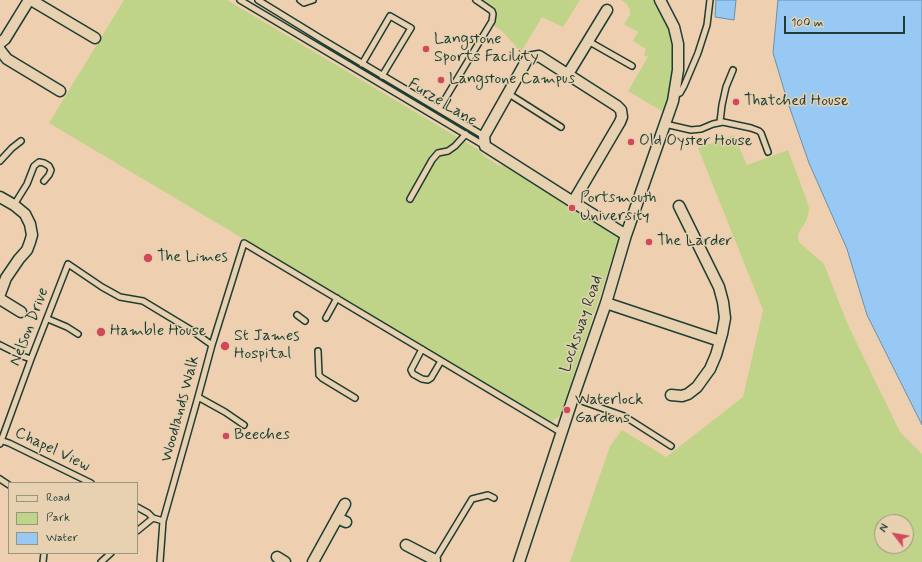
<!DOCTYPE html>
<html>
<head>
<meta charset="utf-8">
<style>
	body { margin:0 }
	#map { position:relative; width:922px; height:562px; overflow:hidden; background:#eecfb0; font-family:Mynerve,sans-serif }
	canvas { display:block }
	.legend { position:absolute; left:8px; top:482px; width:130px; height:72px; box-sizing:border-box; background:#e7d1b0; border:1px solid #97967e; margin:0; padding:5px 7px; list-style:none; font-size:12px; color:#1f3d34 }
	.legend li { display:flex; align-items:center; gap:8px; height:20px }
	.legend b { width:20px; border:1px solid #97967e }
	.north { position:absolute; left:874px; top:514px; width:40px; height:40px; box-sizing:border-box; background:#e7d1b0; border:1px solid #97967e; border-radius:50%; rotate:301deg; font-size:11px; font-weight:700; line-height:16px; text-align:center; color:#1f3d34 }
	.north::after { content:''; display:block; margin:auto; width:14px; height:18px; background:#d1495b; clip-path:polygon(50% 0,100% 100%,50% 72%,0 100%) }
	.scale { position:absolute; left:784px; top:16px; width:121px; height:18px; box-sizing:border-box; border:2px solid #1f3d34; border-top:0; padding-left:5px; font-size:12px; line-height:14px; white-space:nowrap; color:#1f3d34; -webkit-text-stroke:3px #e7d1b0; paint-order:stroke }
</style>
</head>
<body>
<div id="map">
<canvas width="922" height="562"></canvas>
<ul class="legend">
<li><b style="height:5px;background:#e7d1b0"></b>Road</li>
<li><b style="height:11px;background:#c0d489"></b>Park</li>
<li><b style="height:11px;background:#98c9f4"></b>Water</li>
</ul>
<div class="north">N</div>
<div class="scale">100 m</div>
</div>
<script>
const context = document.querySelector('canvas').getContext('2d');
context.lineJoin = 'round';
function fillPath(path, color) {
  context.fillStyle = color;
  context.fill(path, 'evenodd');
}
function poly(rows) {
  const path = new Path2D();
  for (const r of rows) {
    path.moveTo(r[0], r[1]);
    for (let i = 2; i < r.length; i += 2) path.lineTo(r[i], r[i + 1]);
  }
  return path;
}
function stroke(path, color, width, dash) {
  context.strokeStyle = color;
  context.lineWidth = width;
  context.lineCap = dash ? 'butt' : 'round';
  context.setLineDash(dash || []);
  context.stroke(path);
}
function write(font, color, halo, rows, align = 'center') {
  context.font = font + ' Mynerve,sans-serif';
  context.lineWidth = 3;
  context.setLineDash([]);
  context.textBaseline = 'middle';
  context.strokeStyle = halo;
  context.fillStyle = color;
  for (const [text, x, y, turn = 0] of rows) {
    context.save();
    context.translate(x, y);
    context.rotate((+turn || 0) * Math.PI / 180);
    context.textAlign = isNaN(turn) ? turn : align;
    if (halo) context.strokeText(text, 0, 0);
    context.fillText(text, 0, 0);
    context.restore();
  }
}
const green = poly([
	[124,0,227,0,479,150,484,156,498,165,509,167,619,238,560,416,551,422,49,123],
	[476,0,580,0,563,27,542,17,521,52,502,31,491,24,493,14],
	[621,0,657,0,674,37,673,78,665,113,628,91,648,57,644,55,646,49,633,41,638,32,624,24,630,15,630,11,627,4],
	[734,135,747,165,788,150,806,198,809,208,808,216,805,223,799,232,798,235,798,239,800,243,824,264,848,325,900,432,922,454,922,562,570,562,610,446,622,430,666,457,743,397,763,310,698,148],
	[882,522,906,522,906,546,882,546]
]);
const water = poly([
	[716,0,736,0,734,20,715,17,716,0],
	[778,0,922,0,922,425,867,315,847,249,809,163,788,103,773,53,778,0]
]);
const service = poly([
	[240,0,485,146],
	[258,0,323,40,484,136],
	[300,0,304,3,313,0],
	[588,41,632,66],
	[362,64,390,16,411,28,382,76],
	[509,94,561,127],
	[675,95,680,93,684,86,698,53,707,25,710,0],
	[439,109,492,21,493,14,492,11,476,0],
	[720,122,722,105,726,87,733,70],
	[665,124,691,130,701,129,713,124,723,122,751,128,759,131,761,133,768,152],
	[0,161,12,148,21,141],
	[410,199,432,160,438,153,448,151,455,146,466,134],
	[14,205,27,184,34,166,39,162,44,163,49,166,51,170,49,175,44,181],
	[297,315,305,321],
	[326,318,337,298],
	[48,319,67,327,78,334],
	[0,345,22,356,31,359],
	[422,349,411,370,413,374,422,379,428,380,431,378,441,361],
	[318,351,319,375,322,378,355,398],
	[198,397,225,412,244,425],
	[573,398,624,416,671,446],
	[0,440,9,443,91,483],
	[0,444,31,359,68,264,102,287,120,297,143,301,191,330,212,345],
	[0,479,9,485],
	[137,507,148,513,153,518,163,521],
	[137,531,153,518],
	[435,560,472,499,488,495,494,498],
	[43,562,44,553],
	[101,562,111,553],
	[160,562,163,521,198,397,212,345,244,243,562,433]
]);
const minor = poly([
	[31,0,95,38],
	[0,43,5,39,29,0],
	[0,50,7,59,60,91],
	[568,74,607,10],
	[0,197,14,205,25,214,30,224,32,235,30,242,27,250,19,259,6,278,0,294],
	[573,202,620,122,622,117,621,110,617,106,539,56,528,58,484,136,485,146,573,202,626,235],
	[0,299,21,312],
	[606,303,720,341],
	[671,395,682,396,688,394,697,387,702,380,710,369,716,355,722,334,725,318,723,302,719,287,679,206],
	[337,518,346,522],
	[406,545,435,560,434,562],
	[277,557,285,562],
	[313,562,345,504],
	[519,562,573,398,606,303,626,235,673,101,678,70,678,44,674,27,660,0]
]);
const markers = [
	[426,49,4,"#d1495b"],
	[441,80,4,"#d1495b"],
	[736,102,4,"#d1495b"],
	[631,142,4,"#d1495b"],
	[572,208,4,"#d1495b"],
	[649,242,4,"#d1495b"],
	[148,258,5,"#d1495b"],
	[101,332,5,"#d1495b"],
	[225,346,5,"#d1495b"],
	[567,410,4,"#d1495b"],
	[226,436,4,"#d1495b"]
];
const poiNames = [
	["Langstone",434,40],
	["Sports Facility",434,58],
	["Langstone Campus",449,80],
	["Thatched House",744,102],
	["Old Oyster House",639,142],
	["Portsmouth",580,199],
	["University",580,217],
	["The Larder",657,242],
	["The Limes",157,258],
	["Hamble House",110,332],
	["St James",234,337],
	["Hospital",234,355],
	["Waterlock",575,401],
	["Gardens",575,419],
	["Beeches",234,436]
];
const streetNames = [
	["Furze Lane",442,103,31],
	["Locksway Road",582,324,-71],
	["Nelson Drive",30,327,-69],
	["Woodlands Walk",181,409,-75],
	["Chapel View",52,450,26]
];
fillPath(green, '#c0d489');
fillPath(water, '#98c9f4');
stroke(water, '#6891a7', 1);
stroke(service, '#1f3d34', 8);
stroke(minor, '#1f3d34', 13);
stroke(service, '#e7d1b0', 5);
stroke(minor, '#e7d1b0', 10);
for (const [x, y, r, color] of markers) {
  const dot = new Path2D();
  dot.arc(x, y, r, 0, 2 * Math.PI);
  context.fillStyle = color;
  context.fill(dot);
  stroke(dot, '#e7d1b0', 1.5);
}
write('16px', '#1f3d34', '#e7d1b0', poiNames, 'left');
write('16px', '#1f3d34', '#e7d1b0', streetNames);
</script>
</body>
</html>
